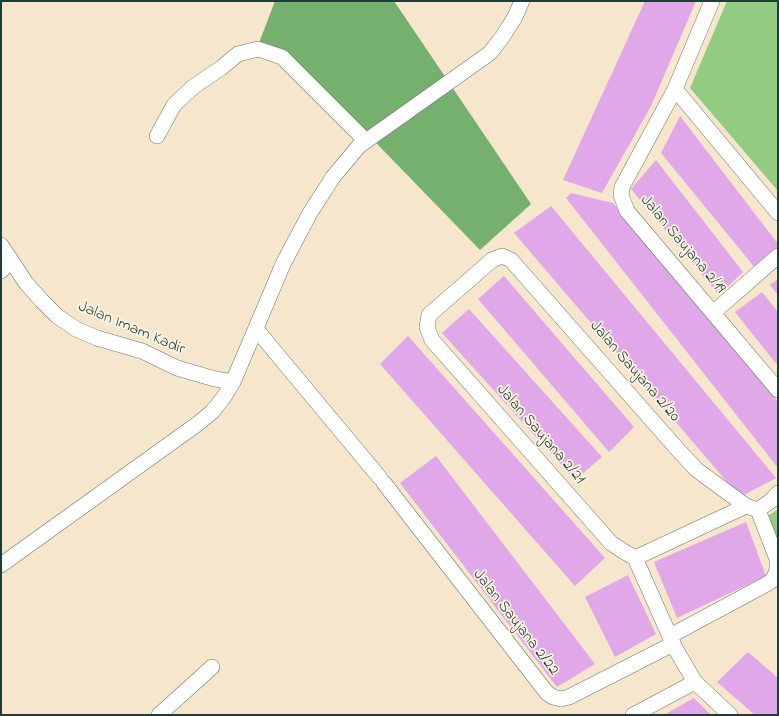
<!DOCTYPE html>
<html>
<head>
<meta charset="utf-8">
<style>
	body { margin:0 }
	#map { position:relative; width:779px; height:716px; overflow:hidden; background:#f5e6cc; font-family:"Indie Flower",sans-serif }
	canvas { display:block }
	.frame { position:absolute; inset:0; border:2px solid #1f3d34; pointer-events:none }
</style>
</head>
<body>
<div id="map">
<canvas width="779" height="716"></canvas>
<div class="frame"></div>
</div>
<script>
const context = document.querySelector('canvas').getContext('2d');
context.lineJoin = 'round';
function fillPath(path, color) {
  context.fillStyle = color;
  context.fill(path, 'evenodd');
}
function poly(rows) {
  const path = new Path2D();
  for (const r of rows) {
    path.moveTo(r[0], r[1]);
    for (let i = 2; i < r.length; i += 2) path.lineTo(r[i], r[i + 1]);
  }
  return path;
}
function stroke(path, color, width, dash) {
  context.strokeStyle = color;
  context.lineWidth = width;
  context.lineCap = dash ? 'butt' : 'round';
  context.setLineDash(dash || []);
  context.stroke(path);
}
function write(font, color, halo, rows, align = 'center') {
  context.font = font + ' "Indie Flower",sans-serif';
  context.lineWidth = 3.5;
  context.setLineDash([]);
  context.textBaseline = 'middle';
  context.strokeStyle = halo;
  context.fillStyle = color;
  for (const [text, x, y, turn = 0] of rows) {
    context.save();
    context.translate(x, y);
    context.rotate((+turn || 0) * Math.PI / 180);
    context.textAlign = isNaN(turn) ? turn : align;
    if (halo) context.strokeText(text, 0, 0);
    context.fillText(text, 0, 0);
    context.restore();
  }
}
const green = poly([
	[727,1,778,1,778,191,690,88],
	[778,509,778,553,765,518]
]);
const forest = poly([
	[275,1,394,1,531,204,480,250,287,51,259,43]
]);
const building = poly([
	[645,1,696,1,651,106,602,193,563,180],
	[680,116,778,244,778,247,756,269,661,153],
	[656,160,743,272,719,295,631,189],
	[571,193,613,203,778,402,778,468,566,198],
	[551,206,776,478,740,497,514,233],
	[504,276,634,427,609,452,478,299],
	[778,279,778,295,770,285],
	[762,292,778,312,778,366,735,312],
	[469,309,602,457,575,480,442,333],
	[408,336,605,558,575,586,380,364],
	[436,456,595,664,557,687,400,483],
	[746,522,766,576,677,618,654,562],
	[628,575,656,634,615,657,585,597],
	[748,652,778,678,778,715,755,715,717,682],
	[694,698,711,715,664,715]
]);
const minor = poly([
	[712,1,675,89,622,187,621,195,627,211,778,390],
	[675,89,778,213],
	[157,136,174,105,193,87,221,68,238,54,258,49,282,57,366,141],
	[1,245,26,283,42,301,57,316,76,329,97,338,142,351,177,368,215,379,233,382],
	[1,271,11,261],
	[714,312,778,256],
	[256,329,380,478],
	[384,483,547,693,553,697,561,699,569,697,673,644],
	[635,558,623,551,611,543,432,340,427,327,429,315,492,260,502,256,511,260,679,451,697,470,746,506],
	[1,565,196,425,212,412,224,397,233,382,284,262,310,213,333,177,359,146,490,53,503,36,515,17,522,1],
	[670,636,765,585,773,580,777,570,777,559,758,510],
	[159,715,212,667],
	[633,715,695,682],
	[730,715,695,682,675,648,635,558,746,506,758,510,772,500,778,493]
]);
const streetNames = [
	["Jalan Saujana 2/19",682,245,50],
	["Jalan Imam Kadir",131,329,23],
	["Jalan Saujana 2/20",634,372,49],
	["Jalan Saujana 2/21",540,435,49],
	["Jalan Saujana 2/22",515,623,52]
];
fillPath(green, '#92cc80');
fillPath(forest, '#75b06e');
fillPath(building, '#e0a8e8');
stroke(minor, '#6a7869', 16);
stroke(minor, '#fff', 15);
write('16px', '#1f3d34', '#fcf5e5', streetNames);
</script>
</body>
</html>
